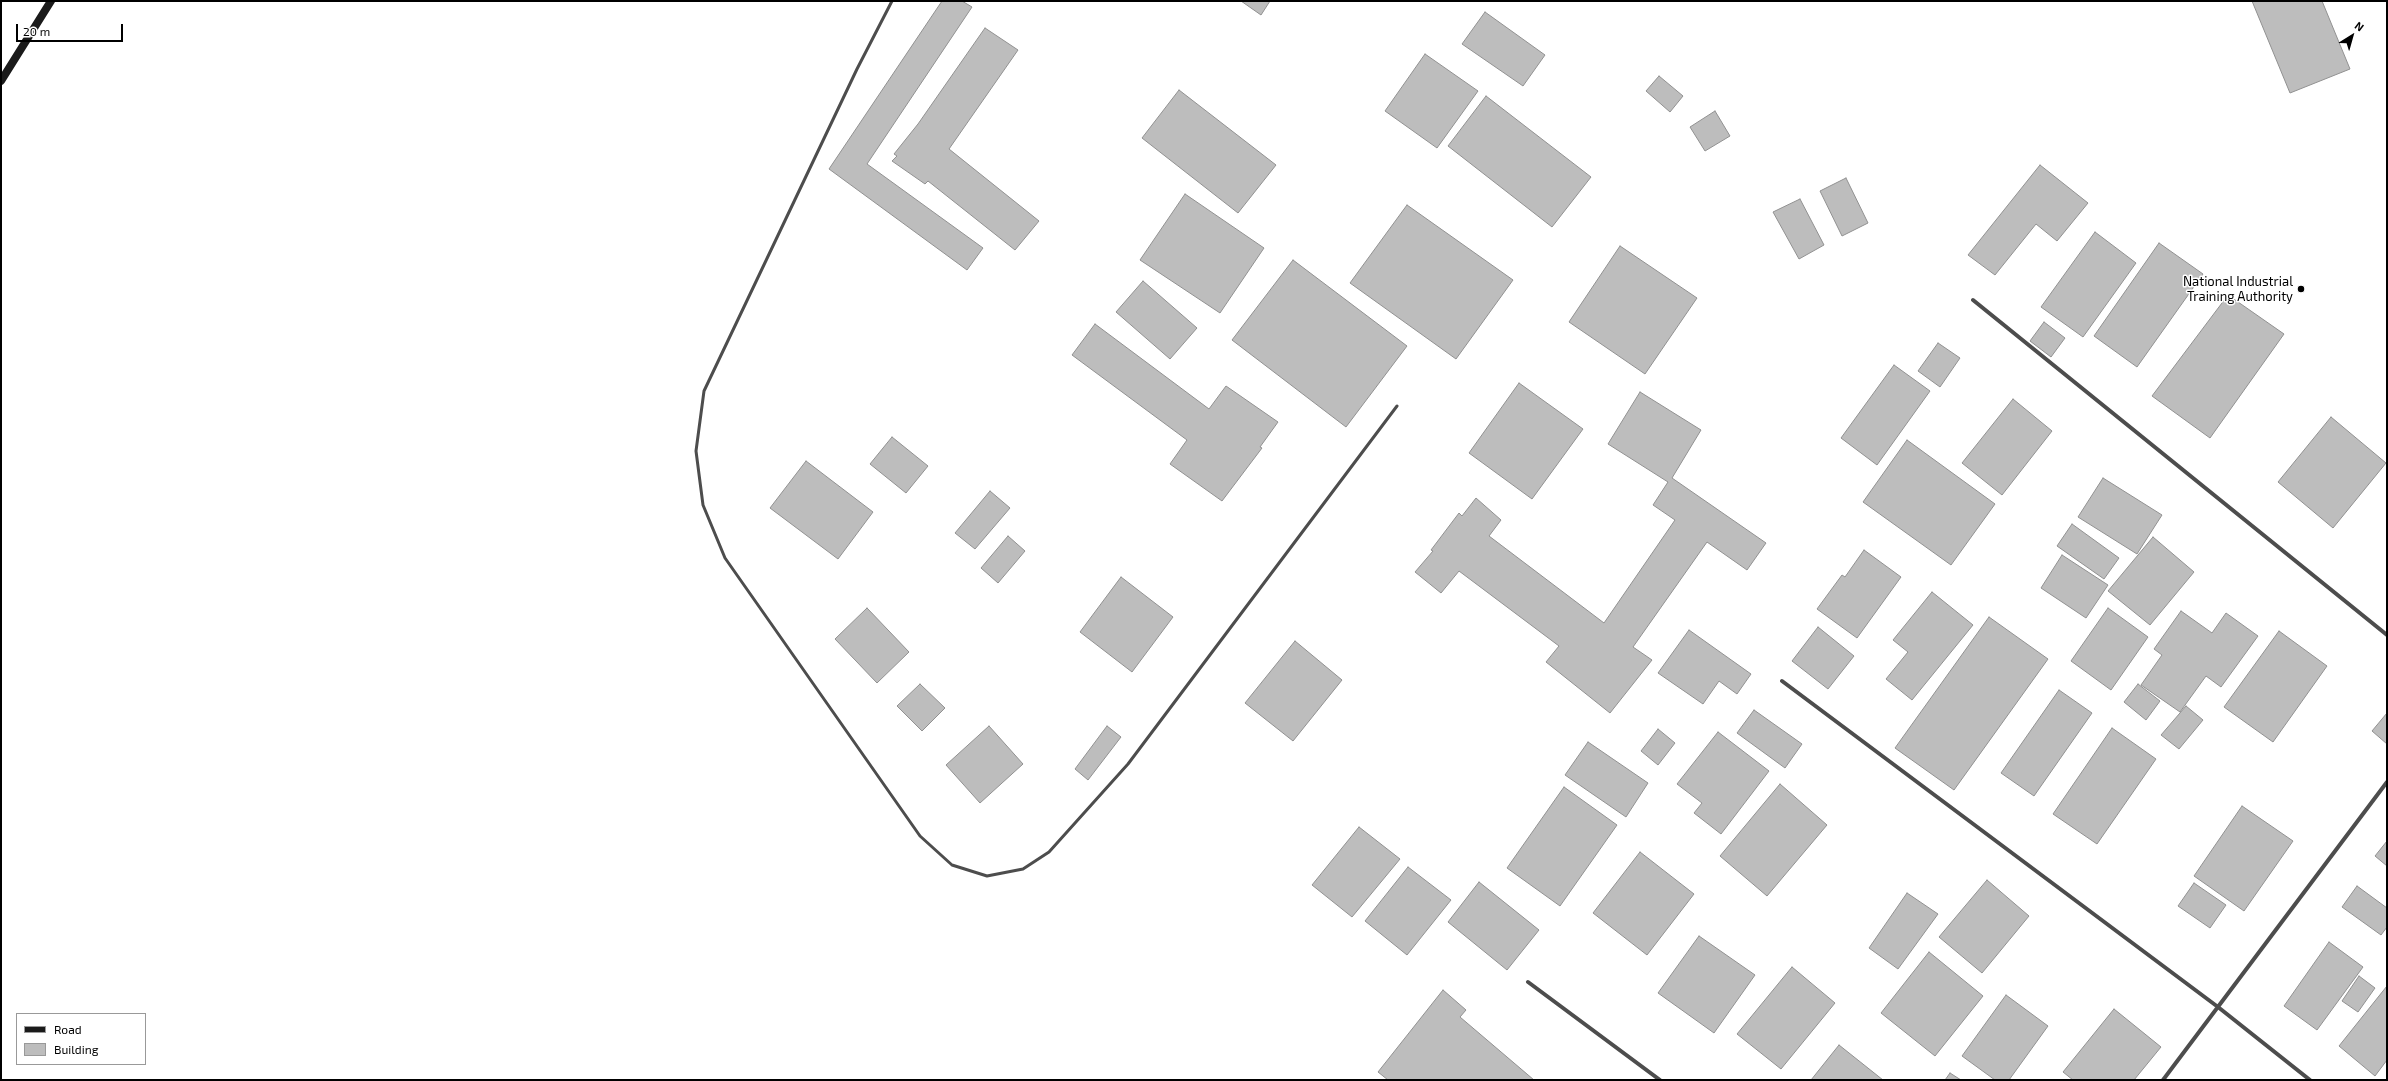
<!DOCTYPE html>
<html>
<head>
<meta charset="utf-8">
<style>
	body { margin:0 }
	#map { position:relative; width:2388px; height:1081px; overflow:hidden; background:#fff; font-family:"Exo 2",sans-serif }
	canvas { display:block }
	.frame { position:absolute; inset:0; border:2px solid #000; pointer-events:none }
	.legend { position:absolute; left:16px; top:1013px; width:130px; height:52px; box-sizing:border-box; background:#fff; border:1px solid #999; margin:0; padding:5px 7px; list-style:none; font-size:12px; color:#000 }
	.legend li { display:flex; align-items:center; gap:8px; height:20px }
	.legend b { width:20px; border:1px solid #999 }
	.north { position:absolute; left:2332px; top:16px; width:40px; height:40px; -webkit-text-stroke:3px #fff; paint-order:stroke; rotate:37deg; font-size:11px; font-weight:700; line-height:16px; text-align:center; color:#000 }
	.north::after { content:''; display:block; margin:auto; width:14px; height:18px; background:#000; clip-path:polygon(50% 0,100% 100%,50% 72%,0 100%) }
	.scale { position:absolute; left:16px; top:24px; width:107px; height:18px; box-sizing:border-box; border:2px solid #000; border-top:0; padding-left:5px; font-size:12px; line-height:14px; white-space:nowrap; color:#000; -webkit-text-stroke:3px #fff; paint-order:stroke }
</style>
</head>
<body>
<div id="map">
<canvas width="2388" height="1081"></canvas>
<div class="frame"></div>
<ul class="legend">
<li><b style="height:5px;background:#1a1a1a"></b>Road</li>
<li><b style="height:11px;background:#bdbdbd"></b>Building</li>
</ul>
<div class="north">N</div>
<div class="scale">20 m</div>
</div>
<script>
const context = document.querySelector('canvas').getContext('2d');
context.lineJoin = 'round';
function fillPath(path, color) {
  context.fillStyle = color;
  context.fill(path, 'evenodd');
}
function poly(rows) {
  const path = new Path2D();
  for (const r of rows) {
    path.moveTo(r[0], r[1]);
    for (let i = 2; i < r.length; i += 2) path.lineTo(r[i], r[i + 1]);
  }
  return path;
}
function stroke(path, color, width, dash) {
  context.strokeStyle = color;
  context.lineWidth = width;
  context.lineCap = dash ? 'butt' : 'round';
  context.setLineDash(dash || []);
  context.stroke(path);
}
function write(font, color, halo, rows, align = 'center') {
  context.font = font + ' "Exo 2",sans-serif';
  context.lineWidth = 3;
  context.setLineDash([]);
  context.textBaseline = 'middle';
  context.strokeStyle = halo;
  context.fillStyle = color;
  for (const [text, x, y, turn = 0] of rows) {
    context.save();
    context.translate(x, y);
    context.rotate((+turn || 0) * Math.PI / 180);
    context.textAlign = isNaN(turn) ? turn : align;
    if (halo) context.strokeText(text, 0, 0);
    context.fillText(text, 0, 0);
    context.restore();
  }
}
const building = poly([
	[942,1,962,1,972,7,867,164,983,248,967,270,829,169,942,1],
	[1241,1,1270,1,1261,15,1241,1],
	[2252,1,2322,1,2350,69,2290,93,2252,1],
	[1485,12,1545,55,1523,86,1462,44,1485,12],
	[985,28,1018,50,949,149,1039,221,1015,250,928,181,925,184,892,161,897,156,894,154,918,124,985,28],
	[1425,54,1478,91,1437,148,1385,111,1425,54],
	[1659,76,1683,96,1670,112,1646,91,1659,76],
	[1179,90,1276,165,1238,213,1142,138,1179,90],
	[1486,96,1591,177,1552,227,1448,146,1486,96],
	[1715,111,1730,136,1705,151,1690,127,1715,111],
	[2040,165,2088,203,2057,241,2036,224,1995,275,1968,255,2040,165],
	[1846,178,1868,223,1842,236,1820,191,1846,178],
	[1185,194,1264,248,1220,313,1140,260,1185,194],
	[1800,199,1824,245,1799,259,1773,212,1800,199],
	[1407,205,1513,280,1456,359,1350,283,1407,205],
	[2095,232,2136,263,2083,337,2041,307,2095,232],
	[2159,243,2203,274,2137,367,2094,336,2159,243],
	[1620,246,1697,298,1645,374,1569,322,1620,246],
	[1293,260,1407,346,1346,427,1232,340,1293,260],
	[1143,281,1197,328,1170,359,1116,312,1143,281],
	[2228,295,2284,334,2210,438,2152,396,2228,295],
	[2044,322,2065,338,2051,357,2030,341,2044,322],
	[1095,324,1209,409,1226,386,1278,422,1260,447,1262,448,1222,501,1170,464,1187,440,1072,355,1095,324],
	[1938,343,1960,358,1940,387,1918,371,1938,343],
	[1894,365,1930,391,1877,465,1841,438,1894,365],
	[1519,383,1583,429,1532,499,1469,453,1519,383],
	[1640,392,1701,430,1672,478,1766,543,1747,570,1707,542,1633,647,1652,660,1610,713,1546,662,1559,646,1459,571,1441,593,1415,572,1433,551,1431,550,1459,513,1462,516,1476,498,1501,520,1489,536,1604,623,1675,520,1653,505,1668,482,1608,444,1640,392],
	[2013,399,2052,431,2002,495,1962,463,2013,399],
	[2331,417,2386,463,2333,528,2278,482,2331,417],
	[892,437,928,466,906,493,870,464,892,437],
	[1907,440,1995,504,1951,565,1863,502,1907,440],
	[806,461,873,512,838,559,770,508,806,461],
	[2103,478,2162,515,2137,554,2078,517,2103,478],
	[990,491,1010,508,975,549,955,533,990,491],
	[2072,524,2119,558,2104,579,2057,546,2072,524],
	[1008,536,1025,551,998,583,981,568,1008,536],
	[2153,537,2194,572,2150,625,2108,591,2153,537],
	[1864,550,1901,577,1857,638,1817,609,1842,575,1845,577,1864,550],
	[2062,555,2108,585,2086,618,2041,588,2062,555],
	[1121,577,1173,617,1132,672,1080,632,1121,577],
	[1932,592,1973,625,1912,700,1886,679,1908,652,1893,640,1932,592],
	[867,608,909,652,877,683,835,639,867,608],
	[2108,608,2148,637,2111,690,2071,661,2108,608],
	[2181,611,2212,633,2226,613,2258,636,2221,687,2206,676,2180,712,2141,685,2162,655,2154,649,2181,611],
	[1989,617,2048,659,1954,790,1895,748,1989,617],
	[1818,627,1854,656,1828,689,1792,661,1818,627],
	[1689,630,1751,674,1737,694,1719,681,1703,704,1658,673,1689,630],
	[2279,631,2327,666,2273,742,2224,707,2279,631],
	[1295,641,1342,680,1293,741,1245,703,1295,641],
	[920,684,945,708,922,731,897,706,920,684],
	[2138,684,2160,701,2146,720,2124,702,2138,684],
	[2059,690,2092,713,2034,796,2001,773,2059,690],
	[2186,706,2203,720,2179,749,2161,735,2186,706],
	[1754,710,1802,744,1785,768,1737,733,1754,710],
	[2387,713,2387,744,2372,731,2387,713],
	[989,726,1023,764,980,803,946,765,989,726],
	[1107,726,1121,737,1088,780,1075,769,1107,726],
	[2112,728,2156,759,2097,844,2053,814,2112,728],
	[1658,729,1675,743,1658,765,1641,751,1658,729],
	[1718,732,1769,771,1721,834,1694,813,1702,803,1677,784,1718,732],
	[1588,742,1648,783,1626,817,1565,775,1588,742],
	[1780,784,1827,825,1767,896,1720,856,1780,784],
	[1564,787,1617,825,1560,906,1507,868,1564,787],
	[2242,806,2293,841,2244,911,2194,876,2242,806],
	[1359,827,1400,859,1352,917,1312,885,1359,827],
	[2387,841,2387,866,2375,856,2387,841],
	[1640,852,1694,894,1647,955,1593,913,1640,852],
	[1408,867,1451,900,1407,955,1365,921,1408,867],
	[1987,880,2029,916,1982,973,1939,937,1987,880],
	[1479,882,1539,930,1507,970,1448,922,1479,882],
	[2194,883,2226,905,2210,928,2178,906,2194,883],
	[2357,886,2387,908,2387,927,2381,935,2342,907,2357,886],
	[1907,893,1938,914,1898,969,1869,948,1907,893],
	[1699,936,1755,975,1714,1033,1658,993,1699,936],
	[2329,942,2363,967,2317,1030,2284,1006,2329,942],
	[1929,952,1983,996,1935,1056,1881,1013,1929,952],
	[1792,967,1835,1003,1781,1069,1737,1034,1792,967],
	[2359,976,2375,988,2358,1012,2342,1001,2359,976],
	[2387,986,2387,1060,2375,1076,2339,1046,2387,986],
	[1443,990,1466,1010,1460,1017,1534,1080,1388,1080,1378,1072,1443,990],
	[2006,995,2048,1026,2009,1080,1995,1080,1962,1056,2006,995],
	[2114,1009,2161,1047,2134,1080,2073,1080,2063,1072,2114,1009],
	[1839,1045,1883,1080,1811,1080,1839,1045],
	[1950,1073,1961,1080,1945,1080,1950,1073]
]);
const lane = poly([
	[892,1,857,69,704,391,696,451,703,505,725,558,920,836,952,865,987,876,1023,869,1049,852,1128,764,1397,406]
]);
const street = poly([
	[1973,300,2387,635],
	[1782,681,2218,1007,2310,1080],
	[1528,982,1660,1080],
	[2163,1080,2387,782]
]);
const secondary = poly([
	[1,81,51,1]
]);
const markers = [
	[2301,289,4,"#000"]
];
const poiNames = [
	["National Industrial",2293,282],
	["Training Authority",2293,297]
];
fillPath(building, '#bdbdbd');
stroke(building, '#919191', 1);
stroke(lane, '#4d4d4d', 3);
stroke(street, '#4d4d4d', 4);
stroke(secondary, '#1a1a1a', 8);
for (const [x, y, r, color] of markers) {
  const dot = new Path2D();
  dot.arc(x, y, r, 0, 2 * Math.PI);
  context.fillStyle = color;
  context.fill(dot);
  stroke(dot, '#fff', 1.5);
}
write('13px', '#000', '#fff', poiNames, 'right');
</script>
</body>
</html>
